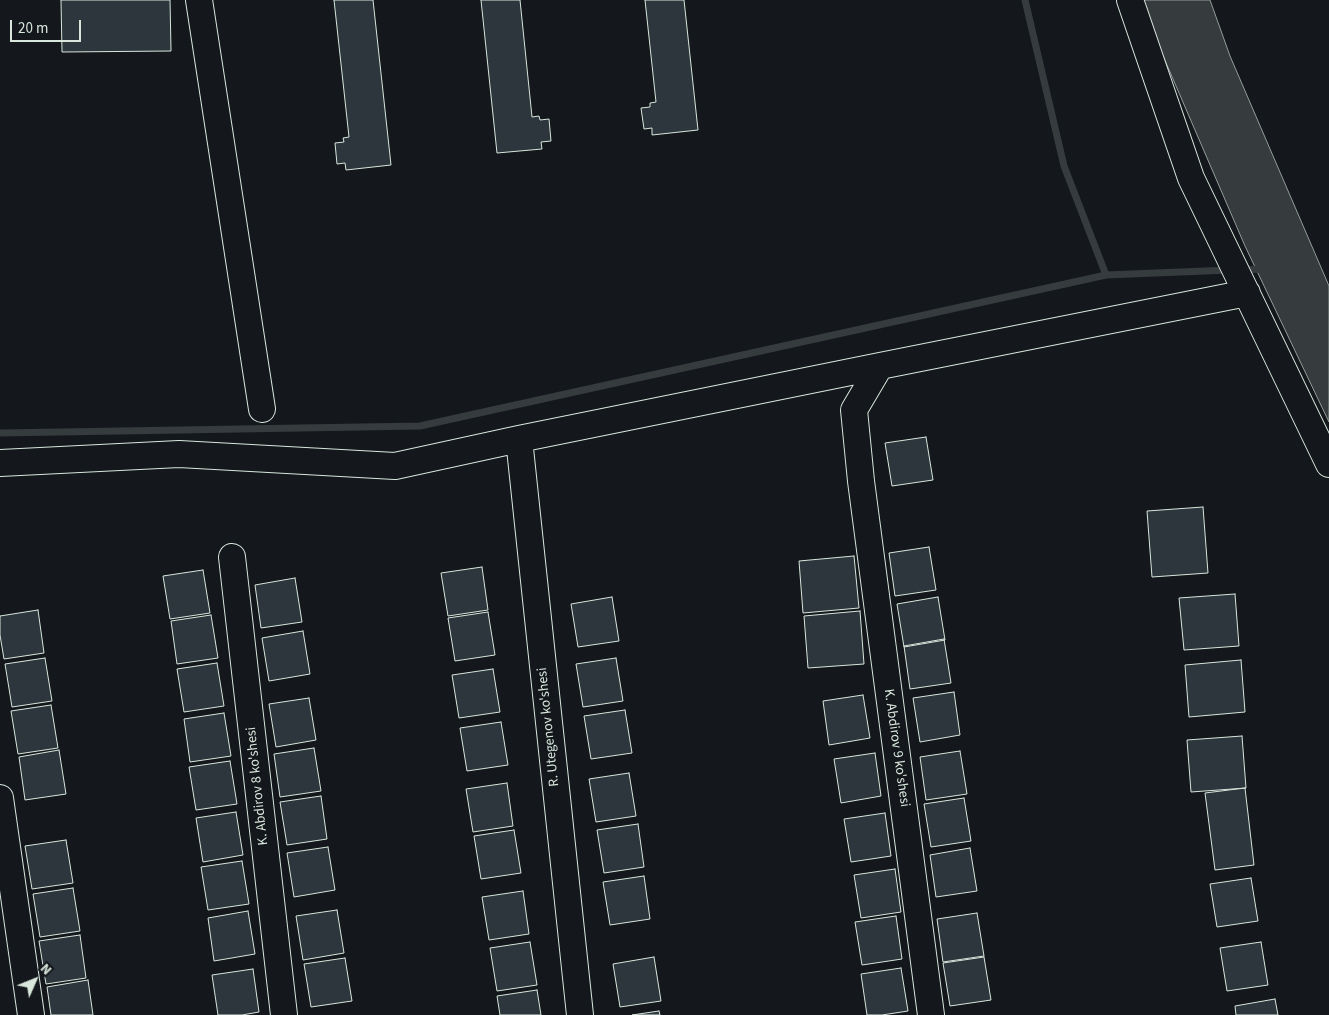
<!DOCTYPE html>
<html>
<head>
<meta charset="utf-8">
<style>
	body { margin:0 }
	#map { position:relative; width:1329px; height:1015px; overflow:hidden; background:#14181c; font-family:"Source Sans 3",sans-serif }
	canvas { display:block }
	.north { position:absolute; left:10px; top:955px; width:50px; height:50px; -webkit-text-stroke:4px #14181c; paint-order:stroke; rotate:46deg; font-size:14px; font-weight:700; line-height:20px; text-align:center; color:#d8e6dc }
	.north::after { content:''; display:block; margin:auto; width:18px; height:22px; background:#d8e6dc; clip-path:polygon(50% 0,100% 100%,50% 72%,0 100%) }
	.scale { position:absolute; left:10px; top:20px; width:71px; height:22px; box-sizing:border-box; border:2px solid #d8e6dc; border-top:0; padding-left:6px; font-size:15px; line-height:18px; white-space:nowrap; color:#d8e6dc; -webkit-text-stroke:4px #14181c; paint-order:stroke }
</style>
</head>
<body>
<div id="map">
<canvas width="1329" height="1015"></canvas>
<div class="north">N</div>
<div class="scale">20 m</div>
</div>
<script>
const context = document.querySelector('canvas').getContext('2d');
context.lineJoin = 'round';
function fillPath(path, color) {
  context.fillStyle = color;
  context.fill(path, 'evenodd');
}
function poly(rows) {
  const path = new Path2D();
  for (const r of rows) {
    path.moveTo(r[0], r[1]);
    for (let i = 2; i < r.length; i += 2) path.lineTo(r[i], r[i + 1]);
  }
  return path;
}
function stroke(path, color, width, dash) {
  context.strokeStyle = color;
  context.lineWidth = width;
  context.lineCap = dash ? 'butt' : 'round';
  context.setLineDash(dash || []);
  context.stroke(path);
}
function write(font, color, halo, rows, align = 'center') {
  context.font = font + ' "Source Sans 3",sans-serif';
  context.lineWidth = 4;
  context.setLineDash([]);
  context.textBaseline = 'middle';
  context.strokeStyle = halo;
  context.fillStyle = color;
  for (const [text, x, y, turn = 0] of rows) {
    context.save();
    context.translate(x, y);
    context.rotate((+turn || 0) * Math.PI / 180);
    context.textAlign = isNaN(turn) ? turn : align;
    if (halo) context.strokeText(text, 0, 0);
    context.fillText(text, 0, 0);
    context.restore();
  }
}
const water = poly([
	[1143,0,1210,0,1230,56,1329,286,1329,422,1245,246,1151,28,1143,0]
]);
const stream = poly([
	[1025,0,1064,166,1106,275],
	[1241,270,1265,269],
	[0,433,420,426,1106,275,1230,270]
]);
const building = poly([
	[61,0,170,0,171,51,62,52,61,0],
	[334,0,373,0,391,165,346,170,345,163,337,164,335,143,344,142,343,138,349,137,334,0],
	[481,0,520,0,532,117,539,116,540,120,549,119,551,141,541,142,542,149,497,153,481,0],
	[645,0,684,0,698,130,652,135,652,128,644,129,641,108,650,107,650,103,656,102,645,0],
	[926,437,933,480,892,486,885,443,926,437],
	[1203,507,1208,573,1152,577,1147,511,1203,507],
	[929,547,936,590,895,596,889,553,929,547],
	[854,556,859,608,803,613,799,561,854,556],
	[482,567,488,610,448,616,441,573,482,567],
	[203,570,210,613,170,619,163,576,203,570],
	[295,578,302,622,261,628,255,585,295,578],
	[1235,594,1239,646,1184,650,1179,598,1235,594],
	[612,597,619,641,578,647,571,604,612,597],
	[938,597,945,640,904,647,897,604,938,597],
	[38,610,44,653,4,659,0,635,0,616,38,610],
	[860,611,864,664,808,668,804,616,860,611],
	[488,612,495,655,455,661,448,618,488,612],
	[211,615,218,658,177,664,171,621,211,615],
	[303,631,310,674,269,681,262,638,303,631],
	[944,639,951,683,910,689,904,646,944,639],
	[45,658,52,701,12,707,5,664,45,658],
	[616,658,623,701,583,707,576,664,616,658],
	[1241,660,1245,712,1189,717,1185,665,1241,660],
	[217,663,224,706,184,712,177,669,217,663],
	[493,669,500,712,459,718,452,675,493,669],
	[954,692,960,735,920,742,913,698,954,692],
	[863,695,870,738,829,745,823,701,863,695],
	[309,698,316,740,276,747,269,704,309,698],
	[51,705,58,748,18,754,11,711,51,705],
	[625,710,632,753,591,759,584,716,625,710],
	[224,713,231,756,190,762,184,719,224,713],
	[501,722,508,765,467,771,460,728,501,722],
	[1242,736,1246,788,1191,792,1187,740,1242,736],
	[314,748,321,791,280,797,274,754,314,748],
	[59,750,66,794,25,800,19,757,59,750],
	[960,751,967,794,926,800,920,757,960,751],
	[875,753,881,796,841,803,834,759,875,753],
	[230,761,237,804,196,810,189,767,230,761],
	[629,773,636,816,596,822,589,779,629,773],
	[507,783,513,826,473,832,466,789,507,783],
	[1245,788,1254,865,1215,870,1205,793,1245,788],
	[321,796,327,839,287,845,280,802,321,796],
	[964,798,971,841,931,847,924,804,964,798],
	[236,812,243,855,203,862,196,818,236,812],
	[885,813,891,856,851,862,844,819,885,813],
	[638,824,644,867,604,873,597,830,638,824],
	[514,830,521,873,481,879,474,836,514,830],
	[66,840,73,883,32,889,25,846,66,840],
	[328,847,335,890,294,897,287,853,328,847],
	[970,848,977,891,936,897,930,855,970,848],
	[242,861,249,904,208,910,201,867,242,861],
	[895,869,901,912,861,918,854,875,895,869],
	[644,876,650,919,610,925,603,882,644,876],
	[1251,878,1258,921,1217,927,1210,884,1251,878],
	[73,888,80,931,40,937,33,894,73,888],
	[523,891,529,934,489,940,482,897,523,891],
	[337,910,344,953,303,960,296,916,337,910],
	[248,911,255,954,214,961,208,918,248,911],
	[977,913,984,956,943,962,937,919,977,913],
	[896,916,902,959,862,965,855,922,896,916],
	[80,935,86,978,46,984,39,941,80,935],
	[530,942,537,985,497,991,490,948,530,942],
	[1261,942,1268,985,1227,991,1220,948,1261,942],
	[654,957,661,1001,620,1007,613,964,654,957],
	[984,957,991,1000,950,1006,943,963,984,957],
	[345,958,352,1001,311,1007,304,964,345,958],
	[901,968,908,1011,882,1015,867,1015,861,974,901,968],
	[253,969,259,1012,242,1015,218,1015,212,975,253,969],
	[88,980,93,1015,51,1015,47,987,88,980],
	[537,990,541,1015,500,1015,497,996,537,990],
	[1275,999,1278,1015,1236,1015,1235,1006,1275,999],
	[659,1011,660,1015,632,1015,659,1011]
]);
const minor = poly([
	[199,0,262,409],
	[1130,0,1191,178,1329,464],
	[519,439,580,1015],
	[0,463,179,454,395,466,519,439,880,366],
	[232,557,284,1015],
	[0,798,31,1015],
	[931,1015,861,481,854,410,880,366,1247,293]
]);
const streetNames = [
	["R. Utegenov ko'shesi",549,727,-96],
	["K. Abdirov 9 ko'shesi",896,748,82],
	["K. Abdirov 8 ko'shesi",258,786,-96]
];
fillPath(water, '#363b3e');
stroke(water, '#939e99', 1);
stroke(stream, '#363b3e', 7);
fillPath(building, '#2c363c');
stroke(building, '#d8e6dc', 1);
stroke(minor, '#d8e6dc', 28);
stroke(minor, '#14181c', 26);
write('14px', '#d8e6dc', '#14181c', streetNames);
</script>
</body>
</html>
